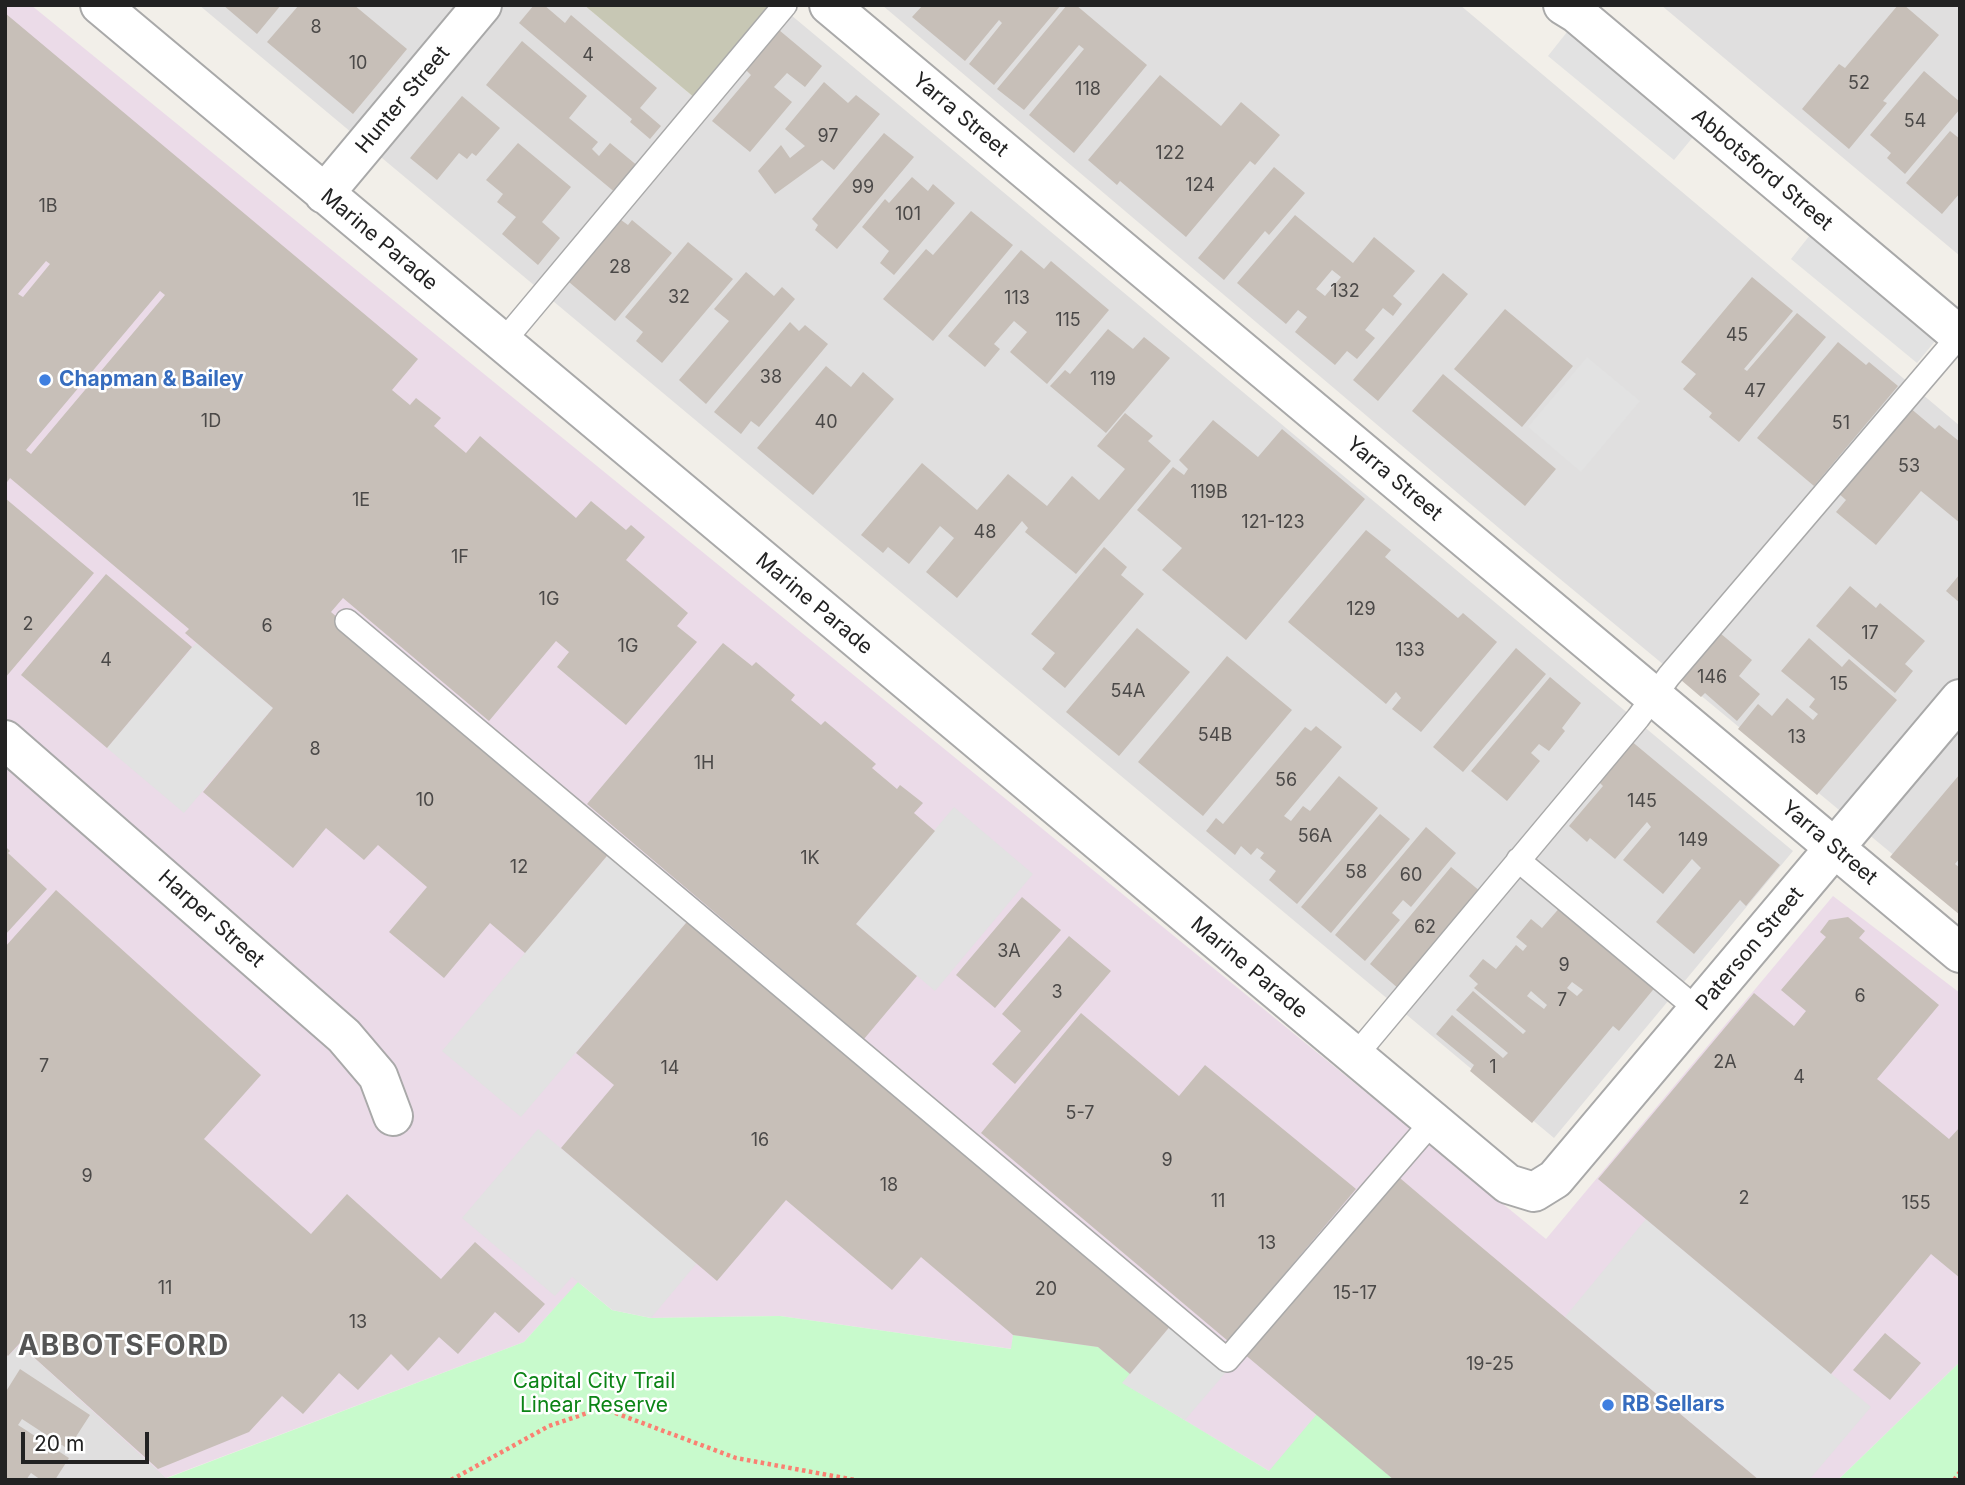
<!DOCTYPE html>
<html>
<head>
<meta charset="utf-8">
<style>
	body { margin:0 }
	#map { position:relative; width:1965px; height:1485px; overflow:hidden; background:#f2efe9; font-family:Inter,sans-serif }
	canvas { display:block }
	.frame { position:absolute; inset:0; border:7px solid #222; pointer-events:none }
	.scale { position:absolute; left:21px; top:1432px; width:128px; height:32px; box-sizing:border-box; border:4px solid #222; border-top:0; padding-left:9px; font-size:21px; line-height:24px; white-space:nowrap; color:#222; -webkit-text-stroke:5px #fff; paint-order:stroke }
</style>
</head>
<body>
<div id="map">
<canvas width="1965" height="1485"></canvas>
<div class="frame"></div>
<div class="scale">20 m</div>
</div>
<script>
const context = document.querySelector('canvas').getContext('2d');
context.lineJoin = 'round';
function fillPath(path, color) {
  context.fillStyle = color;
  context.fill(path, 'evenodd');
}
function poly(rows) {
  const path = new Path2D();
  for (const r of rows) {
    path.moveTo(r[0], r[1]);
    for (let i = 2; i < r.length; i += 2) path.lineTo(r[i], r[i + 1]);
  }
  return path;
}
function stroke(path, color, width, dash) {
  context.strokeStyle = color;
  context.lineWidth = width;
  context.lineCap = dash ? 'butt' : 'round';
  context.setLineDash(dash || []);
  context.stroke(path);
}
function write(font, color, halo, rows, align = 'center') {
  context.font = font + ' Inter,sans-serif';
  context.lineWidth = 5;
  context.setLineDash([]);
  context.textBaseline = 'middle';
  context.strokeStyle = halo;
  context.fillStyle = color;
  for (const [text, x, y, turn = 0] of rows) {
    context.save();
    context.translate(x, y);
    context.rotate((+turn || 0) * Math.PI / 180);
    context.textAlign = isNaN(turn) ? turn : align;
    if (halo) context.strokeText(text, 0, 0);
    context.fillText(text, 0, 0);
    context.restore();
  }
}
const residential = poly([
	[199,5,584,5,696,99,779,5,1793,851,1554,1138],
	[882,5,1460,5,1960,426,1960,910,1519,545],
	[1661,5,1960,5,1960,256],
	[19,1344,158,1469,166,1478,5,1480,5,1353]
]);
const industrial = poly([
	[5,5,31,5,1546,1239,1833,896,1960,993,1960,1362,1838,1480,1394,1480,1269,1471,1122,1383,1013,1336,1012,1349,780,1316,651,1318,578,1283,524,1342,166,1478,20,1345,8,1356,5,1353]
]);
const construction = poly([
	[584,5,775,5,696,99]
]);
const park = poly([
	[578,1282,612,1310,651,1318,780,1316,1011,1349,1013,1335,1098,1347,1130,1374,1123,1383,1269,1471,1317,1414,1394,1480,162,1480,524,1342],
	[1960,1362,1960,1480,1838,1480]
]);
const parking = poly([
	[1567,32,1693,137,1674,160,1548,56],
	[1810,235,1936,340,1917,363,1791,259],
	[1587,357,1640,401,1581,472,1528,427],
	[196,643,273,708,184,813,107,748],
	[954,807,1033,874,935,991,856,924],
	[612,850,691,917,521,1117,442,1051],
	[538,1129,697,1263,651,1318,612,1310,572,1277,555,1296,462,1218],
	[1646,1219,1871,1407,1809,1480,1759,1480,1565,1317],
	[1172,1324,1227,1371,1185,1420,1122,1383]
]);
const building = poly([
	[223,5,281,5,257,34],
	[299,5,354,5,407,49,353,114,267,42],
	[534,5,544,5,565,23,571,15,657,88,640,108,661,126,650,139,630,122,632,119,519,23],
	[923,5,1061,5,994,85,969,64,1002,23,999,20,965,61,912,17],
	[1067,5,1076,5,1147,65,1074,153,1029,115,1084,49,1079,45,1024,110,997,89],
	[1898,5,1904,5,1939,35,1883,101,1887,103,1849,149,1802,109,1839,64,1845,68],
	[5,13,418,359,392,390,410,405,416,398,441,418,434,426,466,453,480,436,576,518,591,501,626,530,631,525,645,537,626,560,688,613,677,626,697,642,626,725,557,667,569,652,556,641,489,721,343,598,331,612,612,850,525,953,490,923,444,978,389,932,427,887,378,845,364,860,326,828,293,868,203,792,273,708,185,633,189,629,10,478,5,485],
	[46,261,50,264,23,297,18,294],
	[160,291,165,295,31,454,26,450],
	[779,30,822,66,805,87,787,73,774,87,792,102,750,152,712,121,751,75,745,69],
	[522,41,587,96,569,118,598,142,592,149,599,156,610,143,639,167,617,194,486,85],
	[1924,71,1960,102,1960,109,1905,174,1887,158,1891,153,1870,135],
	[1160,75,1221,126,1241,102,1280,135,1255,165,1250,161,1186,237,1120,181,1117,185,1088,160],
	[824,82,848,103,856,95,880,114,834,170,822,160,775,194,758,171,781,145,790,158,805,146,785,129],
	[462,96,500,128,476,156,472,153,467,159,459,153,437,180,410,158],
	[1950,131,1960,139,1960,193,1942,214,1906,183],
	[884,133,914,157,837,249,815,230,818,225,812,219],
	[518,143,571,187,542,222,560,238,538,265,502,234,516,217,497,202,503,194,486,180],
	[1274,167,1305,193,1269,235,1265,231,1224,280,1198,258],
	[912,177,928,191,933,184,955,203,894,275,880,263,889,251,862,227,885,199,889,203],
	[971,211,1013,245,933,341,883,299,926,249,933,255],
	[1295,215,1353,263,1374,237,1415,271,1393,296,1402,304,1393,316,1383,308,1365,330,1375,338,1357,359,1347,351,1335,365,1295,332,1307,317,1298,310,1286,324,1237,283],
	[1332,270,1341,277,1325,296,1316,289],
	[621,220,628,225,632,220,672,253,615,321,569,282],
	[688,242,733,279,662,363,636,341,643,332,625,317],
	[1021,250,1044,269,1051,261,1109,310,1047,384,1010,352,1027,332,1014,321,994,344,1000,349,985,367,948,336],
	[746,272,774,296,782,287,795,299,706,404,679,380,729,321,714,309],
	[1443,273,1468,294,1378,401,1353,380],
	[1752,277,1793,311,1744,369,1747,371,1797,313,1826,337,1739,442,1709,417,1712,413,1683,389,1696,374,1681,362],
	[1505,309,1573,366,1522,427,1454,369],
	[790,322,799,331,805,325,828,344,759,427,751,421,741,434,714,412],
	[1108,329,1133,349,1144,337,1170,358,1106,433,1050,386,1065,370,1070,374],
	[1838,342,1866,365,1869,362,1898,386,1814,486,1757,438],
	[826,366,851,387,863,372,894,399,813,495,757,448],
	[1443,374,1556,469,1525,506,1412,411],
	[1909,407,1935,429,1939,425,1960,442,1960,523,1921,491,1876,545,1836,512,1846,500,1837,492],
	[1125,413,1153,436,1148,441,1171,461,1076,574,1025,532,1028,528,1022,521,957,598,926,572,954,538,940,526,909,564,888,547,883,553,861,535,922,463,977,510,1008,474,1047,506,1072,476,1099,500,1125,469,1097,446],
	[1213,420,1258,457,1282,429,1365,499,1246,640,1162,570,1182,548,1137,510,1173,467,1184,475,1188,469,1179,460],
	[5,498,94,573,5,678],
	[1366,530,1391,550,1385,557,1458,618,1463,613,1497,642,1421,732,1392,709,1401,698,1396,692,1386,704,1288,622],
	[1104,547,1127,567,1121,575,1144,594,1065,688,1042,669,1055,653,1031,634],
	[106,574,192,647,107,748,21,675],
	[1960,574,1960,603,1946,591],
	[1850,586,1876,608,1880,603,1925,641,1905,664,1913,671,1895,693,1816,626],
	[1137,628,1190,672,1119,756,1066,712],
	[1720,633,1752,660,1739,676,1760,694,1737,721,1705,693,1701,697,1681,680],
	[1809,638,1842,667,1849,659,1897,700,1817,795,1738,729,1758,704,1772,716,1787,698,1813,720,1818,714,1809,707,1815,699,1781,671],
	[723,643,752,666,756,662,795,695,791,700,821,725,825,721,876,764,872,768,897,789,900,785,923,803,914,813,935,831,856,924,917,976,864,1039,587,804],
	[1516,648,1546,674,1463,772,1433,747],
	[1227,656,1292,710,1203,816,1138,762],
	[1550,677,1581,703,1562,728,1565,731,1549,751,1539,744,1531,753,1540,761,1507,801,1471,771],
	[1316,726,1342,747,1284,816,1291,821,1303,806,1310,811,1339,776,1378,808,1297,904,1269,880,1276,871,1260,858,1264,853,1257,848,1251,855,1241,846,1235,855,1206,831,1216,818,1223,824,1305,727,1311,731],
	[1630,740,1780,865,1746,906,1740,900,1694,954,1656,922,1701,868,1692,859,1663,894,1623,860,1651,827,1647,822,1615,859,1590,838,1587,842,1569,826,1603,786,1597,780],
	[1960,774,1960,858,1955,864,1960,868,1960,915,1890,857],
	[1380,814,1410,839,1331,933,1301,907],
	[1426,827,1456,853,1411,907,1403,900,1392,913,1400,920,1365,961,1335,935],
	[5,846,10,851,8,853,47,889,5,935],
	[1451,867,1481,892,1399,989,1370,964],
	[56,890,261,1075,204,1139,311,1234,347,1194,441,1279,475,1242,545,1304,519,1333,495,1312,458,1354,439,1337,408,1371,391,1354,358,1390,339,1373,303,1414,282,1396,249,1432,158,1469,19,1344,8,1356,5,1353,5,947],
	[1022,897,1061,930,995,1008,956,975],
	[1562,905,1657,985,1619,1031,1613,1026,1532,1123,1470,1071,1474,1065,1436,1034,1452,1015,1503,1058,1508,1053,1456,1010,1473,991,1523,1034,1526,1031,1474,988,1478,984,1469,976,1483,959,1496,969,1516,945,1523,951,1527,946,1516,937,1531,919,1542,928],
	[1572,982,1583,990,1577,996,1567,988],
	[1531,991,1547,1005,1544,1009,1527,996],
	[691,917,1172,1324,1130,1374,1098,1347,1013,1335,921,1257,892,1290,786,1200,717,1281,561,1148,614,1085,576,1053],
	[1848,917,1865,931,1859,938,1939,1005,1877,1079,1949,1139,1960,1127,1960,1278,1931,1254,1831,1374,1598,1179,1754,993,1794,1026,1806,1011,1781,990,1826,937,1820,932,1829,920],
	[1069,936,1111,971,1015,1084,992,1064,1021,1031,1002,1014],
	[1081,1013,1179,1096,1205,1065,1356,1189,1228,1341,981,1133],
	[1394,1173,1467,1235,1759,1480,1394,1480,1243,1353],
	[1885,1333,1921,1363,1890,1400,1853,1370],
	[20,1369,90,1415,68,1449,22,1419,18,1425,69,1458,55,1480,41,1480,31,1473,26,1480,5,1480,5,1393]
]);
const path = poly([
	[451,1480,549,1426,602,1408,736,1458,855,1480],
	[1954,1480,1960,1472]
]);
const lane = poly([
	[502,343,785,5],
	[347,621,1227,1360,1433,1121],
	[1518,860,1698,1010],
	[1355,1056,1638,718,1669,676,1960,335]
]);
const street = poly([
	[100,5,1508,1184,1534,1192,1555,1179,1960,699],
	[829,5,1960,953],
	[1563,5,1576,13,1960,336],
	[324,194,482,5],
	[5,740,344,1036,378,1076,393,1116]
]);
const markers = [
	[45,380,7,"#3f7fe0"],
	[1608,1405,7,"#3f7fe0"]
];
const numberNames = [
	["8",316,28],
	["4",588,56],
	["10",358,64],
	["52",1859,84],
	["118",1088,90],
	["54",1915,122],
	["97",828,137],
	["122",1170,154],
	["124",1200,186],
	["99",863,188],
	["1B",48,207],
	["101",908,215],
	["28",620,268],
	["132",1345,292],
	["32",679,298],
	["113",1017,299],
	["115",1068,321],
	["45",1737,336],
	["38",771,378],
	["119",1103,380],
	["47",1755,392],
	["1D",211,422],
	["40",826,423],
	["51",1841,424],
	["53",1909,467],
	["119B",1209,493],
	["1E",361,501],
	["121-123",1273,523],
	["48",985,533],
	["1F",460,558],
	["1G",549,600],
	["129",1361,610],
	["2",28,625],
	["6",267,627],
	["17",1870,634],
	["1G",628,647],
	["133",1410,651],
	["4",106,661],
	["146",1712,678],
	["15",1839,685],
	["54A",1128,692],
	["54B",1215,736],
	["13",1797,738],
	["8",315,750],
	["1H",704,764],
	["56",1286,781],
	["10",425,801],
	["145",1642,802],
	["56A",1315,837],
	["149",1693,841],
	["1K",810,859],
	["12",519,868],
	["58",1356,873],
	["60",1411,876],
	["62",1425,928],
	["3A",1009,952],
	["9",1564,966],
	["3",1057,993],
	["6",1860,997],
	["7",1562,1001],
	["2A",1725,1063],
	["7",44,1067],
	["1",1493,1068],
	["14",670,1069],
	["4",1799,1078],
	["5-7",1080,1114],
	["16",760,1141],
	["9",1167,1161],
	["9",87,1177],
	["18",889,1186],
	["2",1744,1199],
	["11",1218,1202],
	["155",1916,1204],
	["13",1267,1244],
	["11",165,1289],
	["20",1046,1290],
	["15-17",1355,1294],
	["13",358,1323],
	["19-25",1490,1365]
];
const streetNames = [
	["Hunter Street",403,100,-50],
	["Yarra Street",960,115,40],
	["Abbotsford Street",1762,170,40],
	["Marine Parade",379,240,40],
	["Yarra Street",1394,479,40],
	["Marine Parade",814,604,40],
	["Yarra Street",1829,843,40],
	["Harper Street",211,919,42],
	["Paterson Street",1750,949,-50],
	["Marine Parade",1249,968,40]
];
const shopNames = [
	["Chapman & Bailey",59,380],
	["RB Sellars",1622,1405]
];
const parkNames = [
	["Capital City Trail",594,1382],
	["Linear Reserve",594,1406]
];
const districtNames = [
	["ABBOTSFORD",124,1347]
];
fillPath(residential, '#e0dfdf');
fillPath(industrial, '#ebdbe8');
fillPath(construction, '#c7c7b4');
fillPath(park, '#c8facc');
fillPath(parking, '#e2e2e2');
fillPath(building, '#c7bfb8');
stroke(lane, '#a9a9a9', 26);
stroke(street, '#a9a9a9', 42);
stroke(path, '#fa8072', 4.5, [3.5, 3.5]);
stroke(lane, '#fff', 23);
stroke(street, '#fff', 38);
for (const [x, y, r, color] of markers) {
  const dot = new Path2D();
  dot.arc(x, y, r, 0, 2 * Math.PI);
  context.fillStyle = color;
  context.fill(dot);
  stroke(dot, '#fff', 2.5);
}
write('18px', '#4b4948', null, numberNames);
write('21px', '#222', '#fff', streetNames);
write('bold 21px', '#366cbe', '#fff', shopNames, 'left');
write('21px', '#0c8416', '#fff', parkNames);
context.letterSpacing = '2px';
write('bold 28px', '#555', '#fff', districtNames);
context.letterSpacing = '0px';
</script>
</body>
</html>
